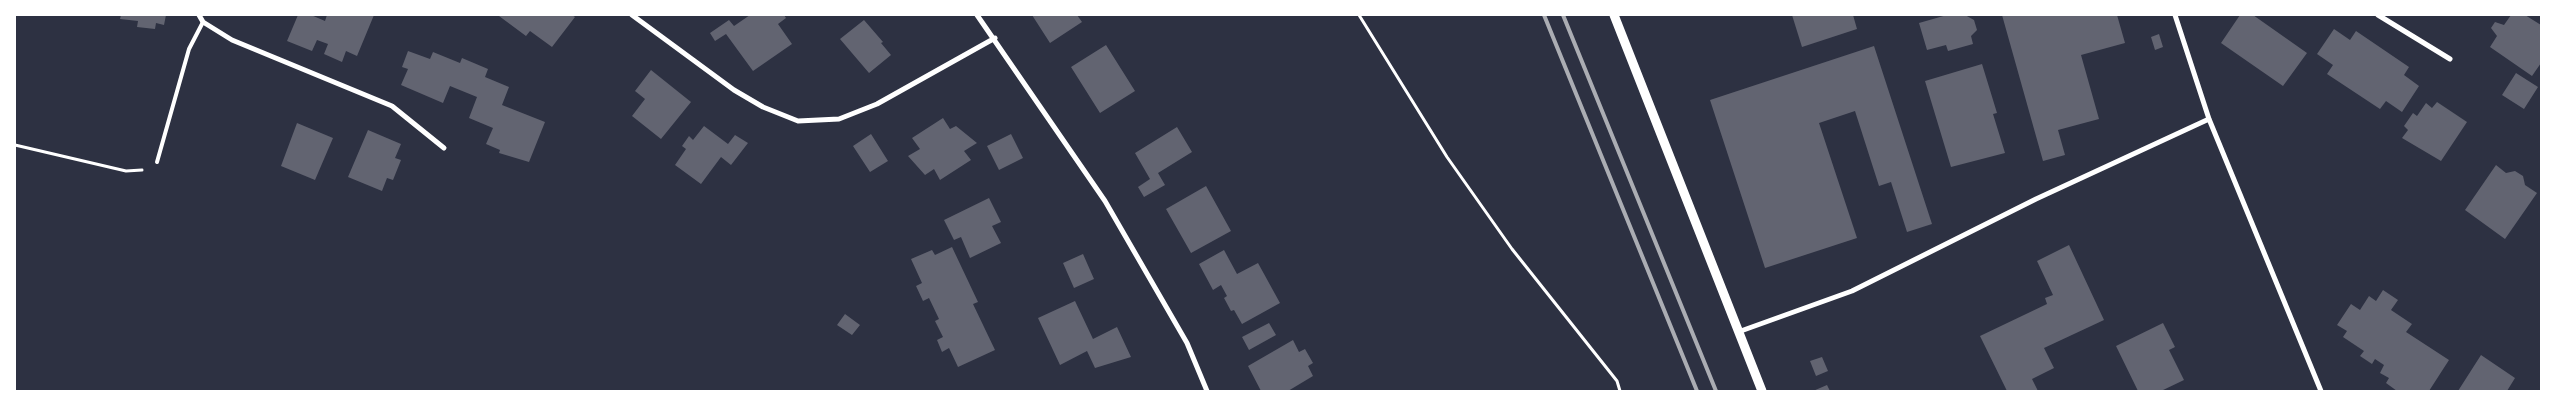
<!DOCTYPE html>
<html>
<head>
<meta charset="utf-8">
<style>
	body { margin:0 }
	#map { position:relative; width:2556px; height:406px; overflow:hidden; background:#2d3142; font-family:"Libre Baskerville",serif }
	canvas { display:block }
	.frame { position:absolute; inset:0; border:16px solid #fff; pointer-events:none }
</style>
</head>
<body>
<div id="map">
<canvas width="2556" height="406"></canvas>
<div class="frame"></div>
</div>
<script>
const context = document.querySelector('canvas').getContext('2d');
context.lineJoin = 'round';
function fillPath(path, color) {
  context.fillStyle = color;
  context.fill(path, 'evenodd');
}
function poly(rows) {
  const path = new Path2D();
  for (const r of rows) {
    path.moveTo(r[0], r[1]);
    for (let i = 2; i < r.length; i += 2) path.lineTo(r[i], r[i + 1]);
  }
  return path;
}
function stroke(path, color, width, dash) {
  context.strokeStyle = color;
  context.lineWidth = width;
  context.lineCap = dash ? 'butt' : 'round';
  context.setLineDash(dash || []);
  context.stroke(path);
}
const building = poly([
	[121,15,166,15,164,25,156,23,155,29,137,27,138,21,120,19],
	[298,15,311,15,325,21,327,15,374,15,357,56,346,51,342,62,324,54,328,44,317,40,312,51,287,41],
	[500,15,572,15,575,17,552,47,530,31,526,36,499,16],
	[750,15,784,15,786,18,778,24,792,44,753,71,726,34,715,41,710,33,729,20,734,26],
	[1032,15,1077,15,1082,22,1050,43],
	[1792,15,1853,15,1857,29,1802,47],
	[1947,15,1965,15,1974,20,1977,30,1971,36,1973,44,1948,51,1946,45,1927,50,1919,23],
	[2002,15,2117,15,2125,43,2081,55,2099,119,2058,130,2065,155,2043,161],
	[2240,15,2253,15,2307,53,2283,86,2221,43],
	[2511,15,2525,15,2541,25,2541,63,2532,76,2490,47,2497,36,2491,28,2495,22,2504,25],
	[864,20,883,42,881,43,891,55,869,73,840,39],
	[2334,29,2350,40,2356,31,2409,67,2404,75,2419,86,2402,112,2386,101,2380,109,2327,74,2333,65,2317,54],
	[2159,34,2163,47,2155,50,2151,37],
	[1106,45,1135,91,1100,113,1071,67],
	[1874,46,1932,224,1907,232,1891,182,1879,186,1855,111,1819,123,1857,238,1765,268,1710,100],
	[408,51,430,59,433,52,460,63,462,58,488,69,485,77,509,87,502,105,545,122,529,162,499,153,500,150,486,144,493,128,469,118,477,97,450,86,443,103,401,85,408,69,402,67],
	[1982,64,1997,113,1993,114,2005,153,1951,167,1925,81],
	[651,70,691,102,661,139,632,116,645,99,635,91],
	[2516,73,2538,87,2524,109,2502,95],
	[2437,102,2467,122,2441,161,2402,138,2408,130,2404,126,2413,113,2417,116,2426,103,2432,108],
	[943,118,950,129,956,126,977,143,964,151,971,160,940,180,934,169,925,175,908,156,920,149,912,138],
	[297,123,333,138,315,180,281,166],
	[704,126,728,144,735,135,748,143,731,165,721,157,701,184,675,165,686,149,682,146,689,136,693,140],
	[1177,127,1192,152,1158,173,1165,185,1144,197,1138,187,1150,179,1135,153],
	[368,130,401,144,395,158,401,160,393,180,387,178,382,191,348,177],
	[871,134,888,161,870,172,853,146],
	[1011,134,1023,158,999,170,987,146],
	[2496,165,2506,173,2515,171,2523,176,2525,185,2537,193,2505,239,2465,210],
	[1206,186,1231,231,1191,253,1166,209],
	[989,198,1001,222,992,226,1001,243,970,258,961,237,954,240,944,220],
	[2069,245,2104,320,2044,348,2054,368,2032,379,2038,391,2007,391,1980,336,2047,304,2045,298,2053,295,2037,261],
	[952,247,978,302,973,304,995,350,958,367,949,348,942,352,937,340,943,337,935,321,939,319,929,298,923,301,916,286,922,283,911,259,932,250,935,255],
	[1224,250,1237,274,1258,263,1280,303,1242,324,1234,310,1231,311,1224,298,1227,296,1221,285,1213,290,1199,264],
	[1083,254,1094,279,1074,288,1063,263],
	[2383,290,2398,300,2391,310,2412,324,2406,332,2449,360,2429,391,2397,391,2386,383,2389,378,2380,373,2384,365,2375,359,2372,364,2360,356,2364,351,2343,337,2347,331,2337,325,2351,304,2360,310,2369,296,2376,301],
	[1075,301,1093,339,1117,327,1131,357,1095,368,1087,351,1060,365,1038,318],
	[845,314,860,325,852,335,837,325],
	[1269,323,1276,335,1249,350,1242,337],
	[2163,323,2175,347,2169,350,2184,380,2161,391,2138,391,2116,346],
	[1293,340,1299,352,1305,349,1313,363,1308,366,1313,376,1288,391,1261,391,1248,366],
	[2481,355,2515,378,2507,391,2458,391],
	[1822,357,1828,371,1816,376,1810,361],
	[1827,385,1830,391,1813,391]
]);
const path = poly([
	[1359,15,1447,157,1512,249,1617,381,1620,391],
	[15,145,126,171,142,170]
]);
const service = poly([
	[157,162,189,49,203,22]
]);
const minor = poly([
	[199,15,203,22,232,40,392,106,444,148],
	[632,15,734,90,763,107,798,121,839,119,877,104,995,38],
	[977,15,1105,201,1187,343,1207,391],
	[2175,15,2209,119,2321,391],
	[2378,15,2450,59],
	[1738,332,1852,291,2036,199,2209,119]
]);
const tertiary = poly([
	[1614,15,1762,391]
]);
const rail = poly([
	[1544,15,1697,391],
	[1563,15,1716,391]
]);
fillPath(building, '#626471');
stroke(path, '#fff', 3);
stroke(service, '#fff', 4);
stroke(minor, '#fff', 5);
stroke(tertiary, '#fff', 9);
stroke(rail, '#abadb3', 4);
</script>
</body>
</html>
